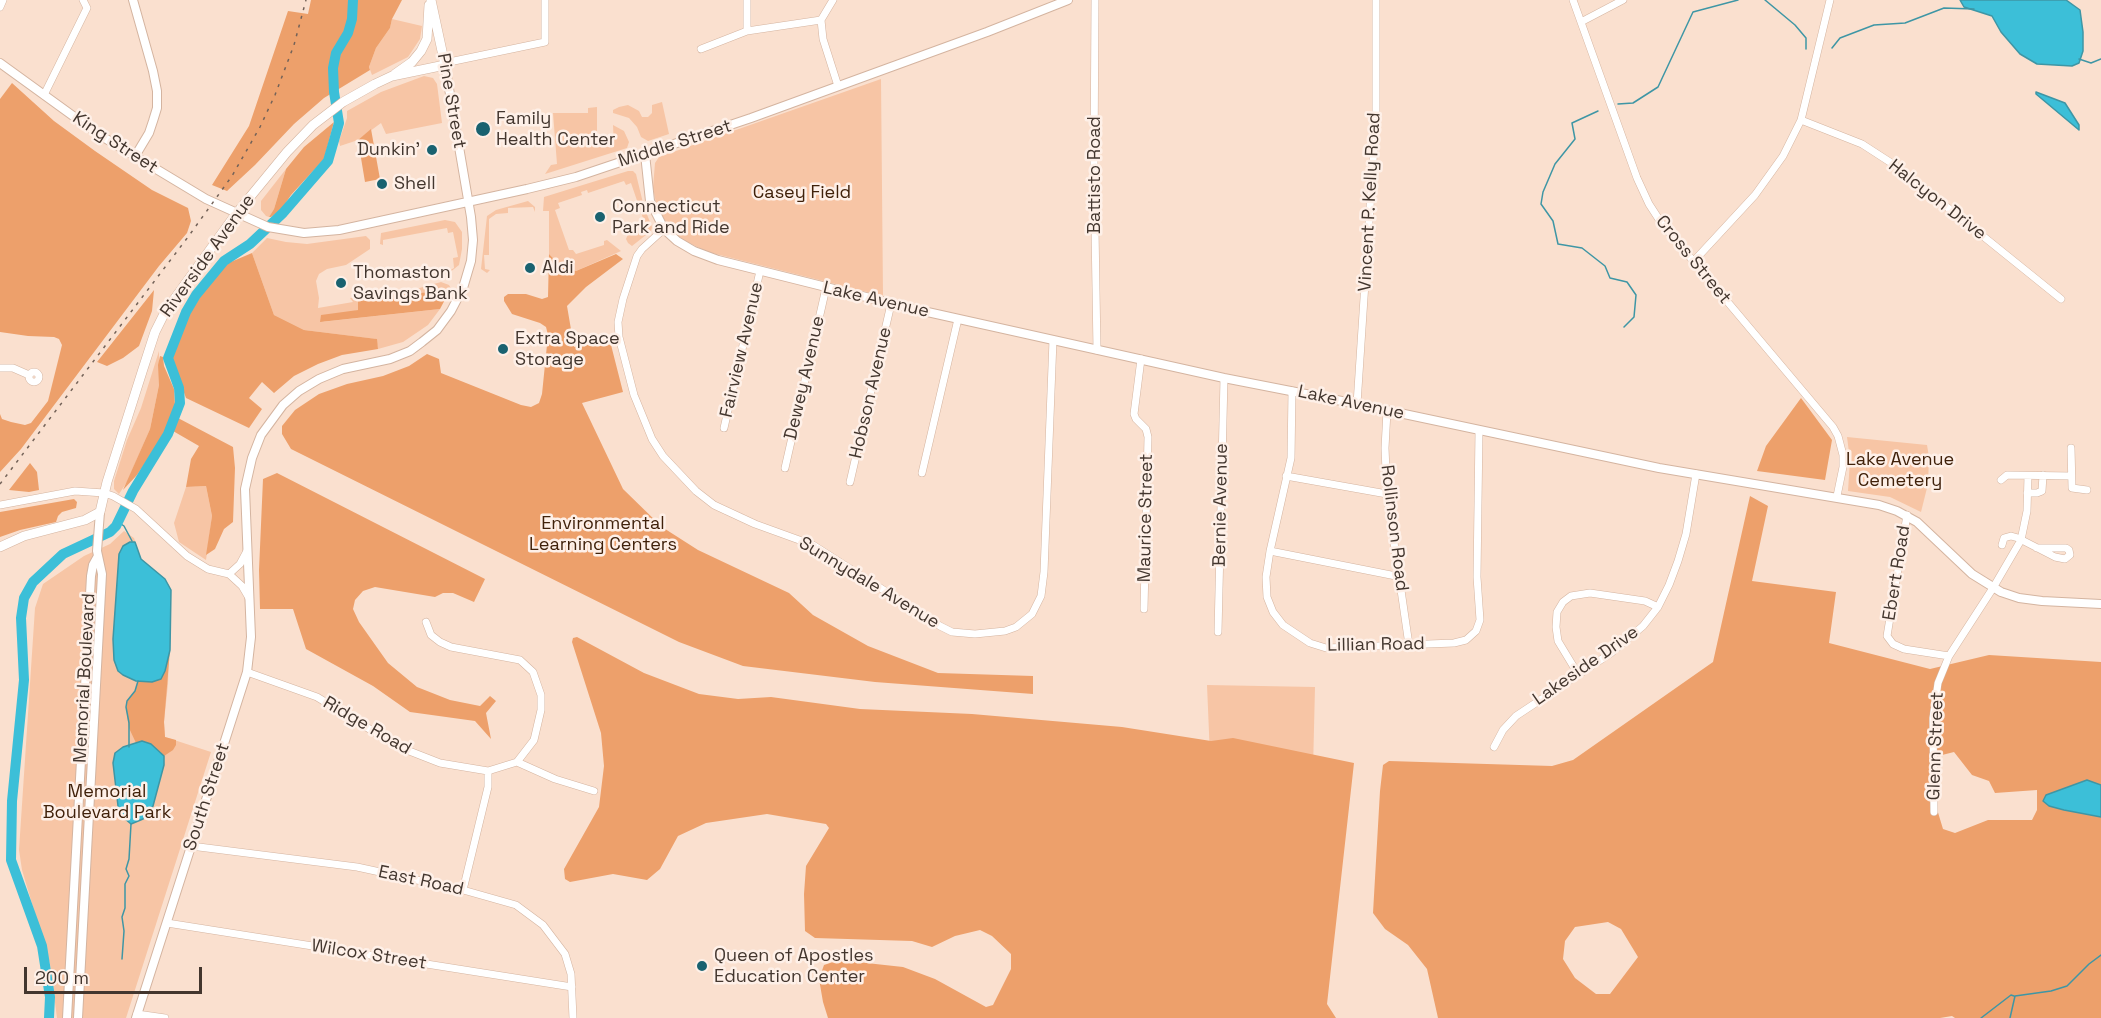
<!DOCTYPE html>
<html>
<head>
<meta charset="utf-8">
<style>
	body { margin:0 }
	#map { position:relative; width:2101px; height:1018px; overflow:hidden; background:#fae0cf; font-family:"Space Grotesk",sans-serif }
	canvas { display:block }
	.scale { position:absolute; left:24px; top:967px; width:178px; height:27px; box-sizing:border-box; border:3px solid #43362e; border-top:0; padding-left:8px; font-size:18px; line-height:21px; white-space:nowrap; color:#43362e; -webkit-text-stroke:4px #fef0e8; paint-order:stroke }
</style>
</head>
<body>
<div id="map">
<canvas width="2101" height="1018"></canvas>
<div class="scale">200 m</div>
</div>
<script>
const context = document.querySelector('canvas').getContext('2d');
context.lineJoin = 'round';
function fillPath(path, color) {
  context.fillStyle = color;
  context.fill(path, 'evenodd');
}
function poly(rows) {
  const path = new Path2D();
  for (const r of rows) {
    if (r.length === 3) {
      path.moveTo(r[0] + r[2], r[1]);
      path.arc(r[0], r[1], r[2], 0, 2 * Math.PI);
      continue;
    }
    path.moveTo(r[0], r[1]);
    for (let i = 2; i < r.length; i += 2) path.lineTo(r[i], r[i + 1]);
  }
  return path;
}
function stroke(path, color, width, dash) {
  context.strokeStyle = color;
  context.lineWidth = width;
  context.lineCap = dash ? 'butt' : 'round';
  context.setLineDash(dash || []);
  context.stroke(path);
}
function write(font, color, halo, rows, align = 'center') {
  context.font = font + ' "Space Grotesk",sans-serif';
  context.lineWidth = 5;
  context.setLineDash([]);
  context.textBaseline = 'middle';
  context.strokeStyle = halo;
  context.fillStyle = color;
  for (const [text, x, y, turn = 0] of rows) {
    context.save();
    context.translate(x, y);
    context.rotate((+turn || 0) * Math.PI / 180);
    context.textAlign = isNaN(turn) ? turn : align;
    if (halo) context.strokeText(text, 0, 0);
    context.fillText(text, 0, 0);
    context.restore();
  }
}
const green = poly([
	[392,19,422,26,420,39,408,57,372,75,369,67,376,48,390,28],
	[424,76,433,78,437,84,442,123,386,134,381,123,358,140,340,146,339,141,347,118,347,111,381,92],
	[881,79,883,296,708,252,685,241,673,232,664,219,656,203,653,188,655,163,659,157],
	[662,102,669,134,648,141,641,137,637,127,629,118,613,113,613,110,619,107,628,105,639,111,642,117,648,117,652,113,652,105],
	[597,107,597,147,614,147,613,125,624,131,629,142,627,148,545,174,551,165,557,164,553,113,588,113,588,108],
	[286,169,274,209,269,217,266,216,261,210,261,201],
	[628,171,633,171,636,174,644,207,652,227,651,231,632,246,628,243,626,239,629,232,631,231,632,235,641,232,640,227,645,224,631,183,626,185,624,181,588,193,587,190,581,192,582,195,558,203,560,208,555,210,569,250,573,250,576,254,604,245,604,241,607,240,621,251,576,271,568,270,558,263,549,254,549,211,543,211,544,197],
	[528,201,535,207,535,212,533,207,508,208,508,213,496,214,489,219,489,255,484,255,485,269,490,270,487,273,481,269,487,216,496,210],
	[445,220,455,222,462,232,462,249,459,265,449,273,443,274,454,268,453,258,458,257,453,232,448,233,447,228,383,240,383,245,380,244,381,233],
	[366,236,370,240,370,249,346,265,327,269,319,274,316,281,319,298,318,308,353,302,350,298,398,294,441,282,449,285,452,290,450,293,416,293,400,298,359,301,358,310,321,322,440,309,428,325,403,342,378,349,376,339,304,330,274,315,252,253,267,238,286,242,307,244],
	[159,351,159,385,150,429,127,482,119,494,114,489,114,481,127,440,141,408],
	[1847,437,1927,445,1929,457,1928,484,1921,512,1890,497,1848,491,1850,460],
	[206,486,212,516,206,560,179,542,174,523,186,487],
	[124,531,134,538,141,559,165,579,171,590,168,684,164,722,165,737,211,752,126,1018,57,1018,50,964,22,870,19,850,35,608,43,584,84,556,110,544],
	[1207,685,1315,687,1307,1018,1221,1018]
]);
const forest = poly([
	[311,0,402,0,392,19,390,28,376,48,369,67,370,70,324,98,294,124,255,165,227,191,212,185,249,126,288,11,308,14],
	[12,83,54,121,95,151,152,190,188,208,191,221,187,233,159,266,21,449,0,472,0,414,2,419,11,422,25,425,31,423,48,401,62,345,59,339,54,337,28,336,0,332,0,99],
	[334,122,324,159,291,195,281,210,271,217,269,217,274,209,286,169,304,147],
	[371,129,380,179,365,182,358,140],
	[252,253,274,315,304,330,377,339,378,349,342,355,318,364,294,376,274,393,262,382,249,398,262,409,249,428,186,398,173,363,172,353,180,330,200,297,226,264],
	[549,254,558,263,568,269,576,271,616,254,623,259,586,287,567,306,574,347,610,341,623,392,582,403,623,489,662,527,698,550,789,593,813,615,868,646,938,673,1033,676,1033,694,875,682,743,666,679,642,291,449,282,434,282,426,295,410,319,394,347,384,383,376,409,366,427,354,439,359,441,373,521,405,531,407,539,403,542,394,548,335,546,327,540,323,512,314,504,301,504,297,508,294,526,294,542,299,548,297],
	[154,290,152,311,139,346,123,358,107,366,97,362],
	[449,292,440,309,320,322,321,315,358,310,358,301,400,298,416,293],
	[160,356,163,357,164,366,174,389,175,405,166,432,137,475,123,490,150,429,159,385,158,365],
	[1801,398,1832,440,1825,480,1757,471,1766,446],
	[178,418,233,447,235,468,233,522,224,529,215,549,206,555,212,516,206,486,186,487,191,459,199,446,173,431],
	[30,463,37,472,39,490,29,492,9,490],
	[277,473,485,579,474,602,453,593,443,593,435,597,375,587,363,591,355,600,353,609,359,622,388,663,417,687,450,700,480,706,490,696,496,701,486,713,491,739,475,721,410,712,373,686,306,649,293,609,260,609,259,570,263,479],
	[1750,496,1768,506,1752,581,1836,592,1829,643,1930,669,1989,655,2101,662,2101,1018,1955,1018,1952,1016,1940,1018,1438,1018,1427,969,1408,945,1385,929,1373,913,1380,791,1383,765,1389,761,1552,766,1573,760,1713,662],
	[1954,752,1972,775,1989,781,1995,793,2037,790,2037,810,2032,820,1988,820,1955,833,1943,829,1930,786,1930,758],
	[1608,922,1621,929,1638,957,1610,994,1596,994,1575,978,1563,959,1565,941,1575,927],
	[74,499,77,502,76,508,62,512,58,516,56,522,20,530,0,537,0,512],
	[577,637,644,673,699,694,738,699,771,697,860,709,972,714,1122,727,1211,741,1233,738,1354,763,1327,1004,1336,1018,828,1018,823,1002,819,979,824,965,839,960,903,967,935,979,986,1007,993,1005,1011,969,1011,954,992,936,980,930,955,936,932,947,912,941,815,938,805,931,804,894,806,866,829,828,826,824,767,814,706,823,678,836,660,869,647,880,613,874,570,882,565,879,564,869,599,807,604,766,601,733,572,642,573,638],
	[170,650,164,722,165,737,176,740,176,745,173,750,164,756,151,744,143,741,136,743,129,728,126,707,127,701,135,691,138,681,145,682,165,671]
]);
const water = poly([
	[1960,0,2066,0,2080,10,2083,32,2083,51,2079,63,2072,66,2037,64,2020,54,2001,32,1992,16,1964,7,1960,0],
	[2036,92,2065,103,2079,125,2079,130,2036,94,2036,92],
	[130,542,135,542,141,559,165,579,171,590,170,650,165,671,161,679,152,682,136,681,123,675,118,671,114,660,113,639,119,554,123,546,130,542],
	[142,741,151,744,164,756,164,765,153,806,143,819,131,824,123,817,118,806,113,763,115,753,123,747,142,741],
	[2087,780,2101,785,2101,817,2064,810,2049,806,2043,801,2046,795,2087,780]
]);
const stream = poly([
	[1765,0,1795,25,1806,38,1806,49],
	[1832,48,1840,38,1874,25,1905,23,1944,8,1974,9],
	[2079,59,2091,63,2101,59],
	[1618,104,1633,103,1658,87,1693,12,1738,0],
	[1598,111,1572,123,1575,139,1555,164,1543,192,1541,204,1553,221,1558,244,1582,248,1605,266,1610,278,1627,282,1636,295,1634,317,1624,327],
	[118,522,124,526,132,541],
	[129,747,129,723,126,707,127,701,135,691,138,681],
	[122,959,124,931,122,917,125,908,125,884,129,876,126,869,129,859,131,824],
	[1981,1018,2011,995,2014,996],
	[2010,1018,2015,996,2051,991,2067,986,2089,964,2101,955]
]);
const river = poly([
	[49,1018,50,997,42,946,11,860,12,801,24,680,21,618,24,598,33,582,63,554,110,532,116,526,133,491,168,434,180,403,179,388,168,358,186,312,196,295,224,261,250,244,283,213,328,161,339,123,334,92,333,68,336,53,348,33,352,19,353,0]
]);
const minor = poly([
	[747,0,747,31],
	[1095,0,1094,168,1097,350],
	[1573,0,1637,178,1649,204,1662,224,1833,427,1838,436,1843,455,1843,467,1837,496],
	[0,7,3,0],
	[821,20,823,39,838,86],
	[821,20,833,0],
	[1581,22,1623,0],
	[701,49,747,31,821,20],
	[445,65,454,61,545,42,545,0],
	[44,95,87,8,83,0],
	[1801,120,1862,144,1896,166,2061,299],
	[664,229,642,249,637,256,623,299,618,322,619,337,634,395,652,439,663,456,696,491,714,505,755,524,813,545,940,626,952,632,975,634,1005,631,1016,627,1032,614,1041,596,1044,572,1053,340],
	[1693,262,1755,195,1783,156,1801,120,1830,0],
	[1141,359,1134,414,1136,419,1146,429,1148,437,1144,609],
	[0,368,13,368,29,375],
	[34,377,5],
	[1292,391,1291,458,1270,551,1266,577,1267,597,1273,612,1283,625,1310,643,1326,648,1454,643,1466,640,1476,631,1480,620,1477,577,1479,431],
	[1357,404,1376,116,1376,0],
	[1387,411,1385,448,1387,494,1409,645],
	[724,428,760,271],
	[2071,448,2072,488,2087,490],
	[785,468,826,288],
	[922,473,958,319],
	[1286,476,1387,494],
	[2001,480,2007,475,2071,476],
	[850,482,891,304],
	[2027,493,2037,493,2042,491,2043,475],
	[0,505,75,491,104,493,113,496,136,509,187,556,208,569,229,574,242,586,249,598],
	[1907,515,1887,636,1893,644,1904,649,1949,656],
	[2002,545,2004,538,2011,536,2018,538,2055,557,2065,559,2070,555,2069,550,2066,548,2037,548],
	[1270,551,1401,577],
	[229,574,240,564,247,551],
	[1218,632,1224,378],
	[247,672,317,697,399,747,440,763,488,771,517,762,534,740,541,710,541,695,533,672,520,660,451,647,440,642,431,635,426,622],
	[1578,674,1558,641,1556,627,1557,612,1563,602,1571,596,1590,593,1645,601,1658,607],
	[1494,747,1503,730,1516,716,1611,653,1643,626,1658,607,1669,585,1678,561,1686,534,1696,474],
	[517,762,555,779,594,791],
	[1934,812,1933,718,1938,683,1949,656,1993,588,2021,540,2027,511,2028,476],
	[191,846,357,867,463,890,516,905,543,925,565,954,571,974,573,1018],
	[463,890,488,787,488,771],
	[167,923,572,987],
	[137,1014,165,1018]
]);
const major = poly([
	[133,0,153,71,157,91,157,108,153,121,149,133,134,158],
	[0,63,98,134,206,199,268,227,304,233,339,230,527,189,576,177,751,118,987,32,1068,0],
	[645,154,650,201,664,229,677,241,694,251,718,260,914,309,1224,378,1357,404,1659,468,1879,505,1897,511,1917,522,1972,574,2001,592,2019,598,2042,601,2101,604],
	[67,1018,91,576,93,565,98,556],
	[78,1018,102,574,97,551,100,512],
	[136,1018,247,672,251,637,245,489,252,458,261,435,283,405,299,391,319,379,343,369,390,359,410,351,422,342,437,330,451,311,463,288,471,261,473,240,471,217,445,65]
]);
const highway = poly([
	[395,74,412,62,421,51,427,39,429,5],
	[0,547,24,536,85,520,100,512,107,482,142,372,155,332,165,312,236,214,287,152,313,125,343,102,375,84,392,76,445,65,431,0]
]);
const rail = poly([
	[0,484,188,237,232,176,260,127,275,95,294,45,306,0]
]);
const markers = [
	[483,129,8,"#196270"],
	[432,150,6,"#196270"],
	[382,184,6,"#196270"],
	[600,217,6,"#196270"],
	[530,268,6,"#196270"],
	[341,283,6,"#196270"],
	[503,349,6,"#196270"],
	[702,966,6,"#196270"]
];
const streetNames = [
	["Pine Street",451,101,80],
	["King Street",115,143,33],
	["Middle Street",675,144,-18],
	["Battisto Road",1095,175,-90],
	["Halcyon Drive",1937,200,38],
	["Vincent P. Kelly Road",1370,202,-87],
	["Riverside Avenue",208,256,-54],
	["Cross Street",1693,260,51],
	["Lake Avenue",876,300,13],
	["Fairview Avenue",742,350,-77],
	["Dewey Avenue",805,378,-77],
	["Hobson Avenue",871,393,-77],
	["Lake Avenue",1351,403,12],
	["Bernie Avenue",1221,505,-89],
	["Maurice Street",1146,518,-89],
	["Rollinson Road",1394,528,83],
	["Ebert Road",1897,573,-81],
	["Sunnydale Avenue",869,583,31],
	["Lillian Road",1376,645,-1],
	["Lakeside Drive",1586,666,-35],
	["Memorial Boulevard",85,678,-87],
	["Ridge Road",367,726,30],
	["Glenn Street",1936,746,-88],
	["South Street",207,797,-72],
	["East Road",421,881,12],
	["Wilcox Street",369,955,9]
];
const poiNames = [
	["Family",496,119],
	["Health Center",496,140],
	["Dunkin'",420,150,"right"],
	["Shell",394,184],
	["Connecticut",612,207],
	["Park and Ride",612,228],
	["Aldi",542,268],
	["Thomaston",353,273],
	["Savings Bank",353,294],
	["Extra Space",515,339],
	["Storage",515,360],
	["Queen of Apostles",714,956],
	["Education Center",714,977]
];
const parkNames = [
	["Casey Field",802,193],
	["Lake Avenue",1900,460],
	["Cemetery",1900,481],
	["Environmental",603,524],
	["Learning Centers",603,545],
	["Memorial",107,792],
	["Boulevard Park",107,813]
];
fillPath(green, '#f7c5a5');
fillPath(forest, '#eda06b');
fillPath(water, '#3cbfd8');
stroke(water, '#3e96a5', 1.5);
stroke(stream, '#3e96a5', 1.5);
stroke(river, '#3cbfd8', 10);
stroke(minor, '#d4b4a0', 8);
stroke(major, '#d4b4a0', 10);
stroke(highway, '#d4b4a0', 10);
stroke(minor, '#fff', 7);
stroke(major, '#fff', 8);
stroke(highway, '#fff', 9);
stroke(rail, '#736258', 1.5, [3, 6]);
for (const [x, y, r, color] of markers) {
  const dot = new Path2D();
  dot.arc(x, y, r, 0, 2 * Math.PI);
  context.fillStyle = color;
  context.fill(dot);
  stroke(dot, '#fef0e8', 2);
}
write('18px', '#43362e', '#fef0e8', streetNames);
write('18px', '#43362e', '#fef0e8', poiNames, 'left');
write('18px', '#40210a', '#fef0e8', parkNames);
</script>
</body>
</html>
